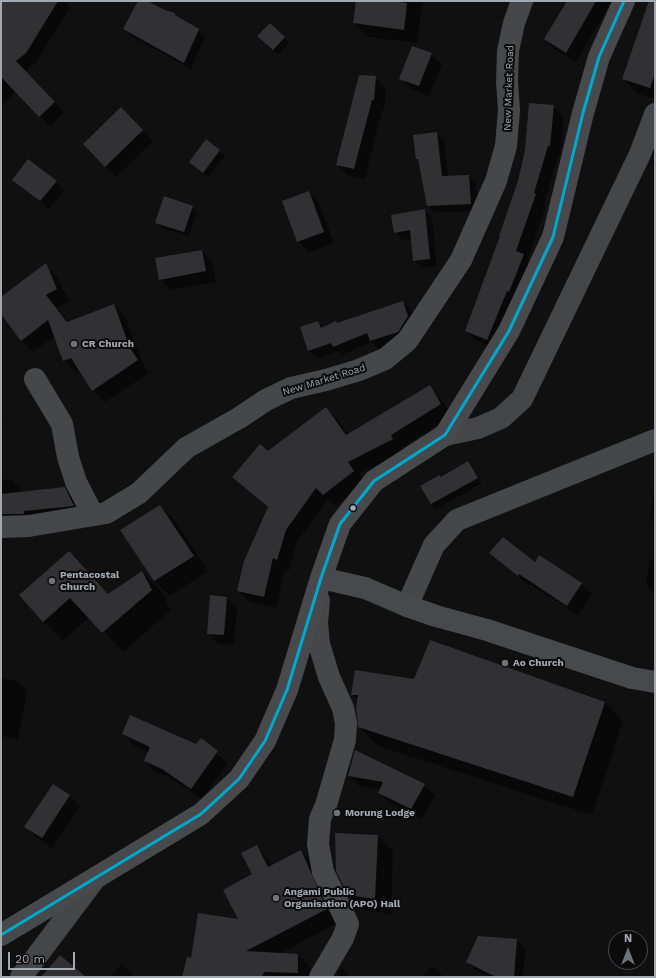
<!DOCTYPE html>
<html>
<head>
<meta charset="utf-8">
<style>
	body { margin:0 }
	#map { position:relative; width:656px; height:978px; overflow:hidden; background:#101011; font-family:"Work Sans",sans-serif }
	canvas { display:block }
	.frame { position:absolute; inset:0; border:2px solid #a1a9b3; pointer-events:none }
	.north { position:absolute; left:608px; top:930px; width:40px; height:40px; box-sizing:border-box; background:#0b0b0c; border:1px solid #474a4f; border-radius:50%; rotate:0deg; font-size:11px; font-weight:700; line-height:16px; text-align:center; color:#a1a9b3 }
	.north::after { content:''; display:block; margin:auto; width:14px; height:18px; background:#6e737a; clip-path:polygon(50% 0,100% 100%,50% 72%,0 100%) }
	.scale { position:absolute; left:8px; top:952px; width:67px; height:18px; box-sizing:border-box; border:2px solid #a1a9b3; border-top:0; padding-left:5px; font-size:12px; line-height:14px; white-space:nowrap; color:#a1a9b3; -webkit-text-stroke:3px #0b0b0c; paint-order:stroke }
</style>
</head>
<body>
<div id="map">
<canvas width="656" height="978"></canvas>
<div class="frame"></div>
<div class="north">N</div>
<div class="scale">20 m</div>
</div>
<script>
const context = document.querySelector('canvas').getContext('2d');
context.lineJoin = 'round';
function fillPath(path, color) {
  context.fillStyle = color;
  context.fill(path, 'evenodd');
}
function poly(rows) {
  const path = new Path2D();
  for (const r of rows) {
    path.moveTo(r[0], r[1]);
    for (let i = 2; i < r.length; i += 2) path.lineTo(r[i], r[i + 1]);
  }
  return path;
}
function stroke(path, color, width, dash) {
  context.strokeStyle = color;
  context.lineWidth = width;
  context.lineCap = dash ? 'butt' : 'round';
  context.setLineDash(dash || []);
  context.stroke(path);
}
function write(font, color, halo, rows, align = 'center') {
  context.font = font + ' "Work Sans",sans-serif';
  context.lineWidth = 4;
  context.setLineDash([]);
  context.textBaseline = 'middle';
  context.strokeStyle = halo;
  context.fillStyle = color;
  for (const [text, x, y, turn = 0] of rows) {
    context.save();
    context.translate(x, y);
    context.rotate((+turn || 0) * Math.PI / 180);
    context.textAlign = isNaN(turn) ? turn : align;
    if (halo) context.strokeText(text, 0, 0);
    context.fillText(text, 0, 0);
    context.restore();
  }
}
const shadow = poly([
	[1,1,67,1,67,4,70,7,36,63,25,71,64,112,50,126,17,92,3,103,1,101],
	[139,1,145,1,165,11,175,14,181,19,198,30,205,37,191,69,131,36,124,29],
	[357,1,423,1,417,43,368,37,354,23],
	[568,1,612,1,576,62,555,49,545,39],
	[650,1,655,1,655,99,637,93,623,79],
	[270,24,289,43,278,55,259,36],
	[431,54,442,65,429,96,411,89,401,78],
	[375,77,386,88,384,110,382,110,365,179,348,175,337,164],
	[553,106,564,117,560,156,558,156,544,203,546,205,528,259,534,265,498,349,477,341,466,330],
	[121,109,153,141,116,177,84,144],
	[437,133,444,140,448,176,469,176,476,183,478,211,435,212,428,205,420,162,417,159],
	[206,141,225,156,208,177,190,162],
	[13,180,56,182,64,190,49,209],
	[309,193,319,203,334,243,309,252,298,241],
	[192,207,197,212,189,236,161,228,156,223],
	[424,210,432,218,437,266,422,268,414,260,412,239,403,240,395,232],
	[202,251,212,261,216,282,171,290,160,279],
	[45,265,57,277,69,301,57,307,69,322,113,305,125,317,142,361,149,373,105,402,93,390,80,371,76,372,64,360,55,336,33,352,21,340,1,312,1,296,2,298],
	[403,302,411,310,416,325,406,340,379,349,372,342,342,355,339,351,318,359,309,351,301,328,318,322,324,328,336,322,338,324],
	[429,387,441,399,452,416,402,447,404,451,359,474,366,483,336,506,328,499,297,542,289,571,285,569,276,608,250,602,238,590,268,508,233,476,268,452,326,408,338,420,348,435],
	[1,415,3,419,1,427],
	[468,462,482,483,436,509,431,504,441,478],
	[11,479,21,489,21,493,64,488,74,498,83,515,1,524,1,480],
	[653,492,655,492,655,523,650,518],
	[160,506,175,521,208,571,170,596,155,581,122,531],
	[69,552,109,595,142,572,161,591,171,610,123,652,89,617,63,641,43,621],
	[491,553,535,563,581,584,592,594,578,615,530,584,529,586],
	[650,559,655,560,655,593,646,584],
	[226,598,237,608,234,645,219,644,208,633],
	[1,677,16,681,27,691,18,739,1,736],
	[415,680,605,702,623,721,592,815,378,746,359,727,358,700,352,694],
	[123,734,196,746,201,740,228,763,202,799,174,780,155,772,145,761,149,752,133,745],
	[349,776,424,785,435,795,422,819,390,803,379,793,380,790,359,786],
	[69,796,80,806,52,848,36,837,26,827],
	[378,836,393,851,391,914,365,910,349,895],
	[257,847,273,865,300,851,314,864,339,922,279,954,298,955,311,968,311,977,184,977,192,959,240,920,253,874],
	[516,940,525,949,523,977,489,977,476,970,467,962],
	[121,964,136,977,110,977],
	[433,966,444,977,420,977],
	[342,967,351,977,336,977]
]);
const building = poly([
	[1,1,58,1,26,53,16,61,55,102,39,117,1,77],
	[138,1,147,1,165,10,175,13,175,15,199,29,184,63,123,29],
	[356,1,389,1,407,3,404,30,353,23],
	[567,1,596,1,566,53,544,39],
	[649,1,655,1,655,73,650,88,622,79],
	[270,23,285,37,273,50,257,36],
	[412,46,432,53,419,86,399,79],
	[359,75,376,76,374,100,372,100,354,169,336,165],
	[529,103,554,105,550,146,548,146,534,193,536,194,516,251,524,254,509,292,507,291,487,340,465,331,500,236,499,236,518,181,525,150],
	[121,107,143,130,105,167,83,144],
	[437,132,442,176,469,175,471,204,427,206,418,159,416,159,413,135],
	[206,139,220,150,203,173,189,162],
	[28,159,57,181,40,201,12,180],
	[309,191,324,232,297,242,282,201],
	[164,196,193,206,184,232,155,223],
	[425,209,430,259,413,261,410,230,394,233,391,215],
	[202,250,206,271,159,280,155,258],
	[46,263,57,289,46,295,67,322,114,304,130,348,138,360,92,391,71,358,63,361,48,320,21,341,1,314,1,297],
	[403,301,408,316,398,332,370,341,367,333,333,347,331,343,308,351,300,327,318,321,321,328,336,321,337,323],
	[430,385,441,404,391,435,393,439,348,462,354,471,323,495,316,488,286,530,277,560,273,558,264,597,237,591,244,561,268,507,232,477,260,444,268,451,326,407,346,435],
	[468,461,478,478,431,504,420,486,439,475,441,477],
	[65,487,74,506,24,511,24,514,1,514,1,494],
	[160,505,194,556,154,581,120,530],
	[503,537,535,562,539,555,582,583,567,606,519,574,518,576,489,553],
	[69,551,108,594,142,571,152,590,102,633,70,598,43,622,19,595],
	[210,595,227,597,224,635,207,634],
	[430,640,605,702,573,797,358,727,356,708,358,695,351,695,355,670,414,679],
	[130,715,196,744,201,738,218,751,191,789,162,769,144,761,150,747,122,734],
	[355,750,425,784,411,809,378,793,383,782,348,776],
	[53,784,70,795,42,838,24,827],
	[335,833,378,835,375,899,348,895,336,871],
	[257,845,268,867,301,850,327,909,246,951,298,954,298,973,264,972,262,977,182,977,187,957,191,958,198,913,238,919,223,890,252,874,241,853],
	[478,936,517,939,514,977,496,977,466,962],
	[60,955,86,977,41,977]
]);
const minor = poly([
	[35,379,62,424,68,457,76,482,93,515],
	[319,600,317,623,319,644,329,677,343,708,346,723,345,740,326,805,320,819,318,844,323,872,348,924,343,938,320,977],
	[407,606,434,545,457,520,655,440]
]);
const tertiary = poly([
	[1,527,29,526,106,513,139,493,186,448,239,418,266,400,291,388,326,380,359,370,385,359,407,341,461,260,496,181,506,146,509,110,507,82,508,51,514,23,522,1]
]);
const secondary = poly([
	[445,435,478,428,501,418,522,399,640,154,655,114],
	[21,977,94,880]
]);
const trunk = poly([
	[321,578,365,588,407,606,436,616,487,630,632,678,655,682],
	[1,935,201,814,239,779,265,741,287,690,321,578,340,524,374,481,445,435,509,331,553,237,583,113,599,57,624,1]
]);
const bus1 = poly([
	[1,935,201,814,239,779,265,741,287,690,321,578,340,524,374,481,445,435,509,331,553,237,583,113,599,57,624,1]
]);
const markers = [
	[74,344,4,"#6e737a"],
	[353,508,3.5,"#a1a9b3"],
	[52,581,4,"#6e737a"],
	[505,663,4,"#6e737a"],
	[337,813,4,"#6e737a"],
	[276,898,4,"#6e737a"]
];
const streetNames = [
	["New Market Road",509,88,-88],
	["New Market Road",324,380,-17]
];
const poiNames = [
	["CR Church",82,344],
	["Pentacostal",60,575],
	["Church",60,587],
	["Ao Church",513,663],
	["Morung Lodge",345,813],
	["Angami Public",284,892],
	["Organisation (APO) Hall",284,904]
];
fillPath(shadow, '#0007');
fillPath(building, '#313133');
stroke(minor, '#45474a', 22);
stroke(tertiary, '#45474a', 22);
stroke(secondary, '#444648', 22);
stroke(trunk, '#48494c', 22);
stroke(bus1, '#00a9ce', 3);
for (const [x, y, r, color] of markers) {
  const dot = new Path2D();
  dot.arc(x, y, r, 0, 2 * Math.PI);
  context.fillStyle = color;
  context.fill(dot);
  stroke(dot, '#0b0b0c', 1.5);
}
write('10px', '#a1a9b3', '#0b0b0c', streetNames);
write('bold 10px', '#a1a9b3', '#0b0b0c', poiNames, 'left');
</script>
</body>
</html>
